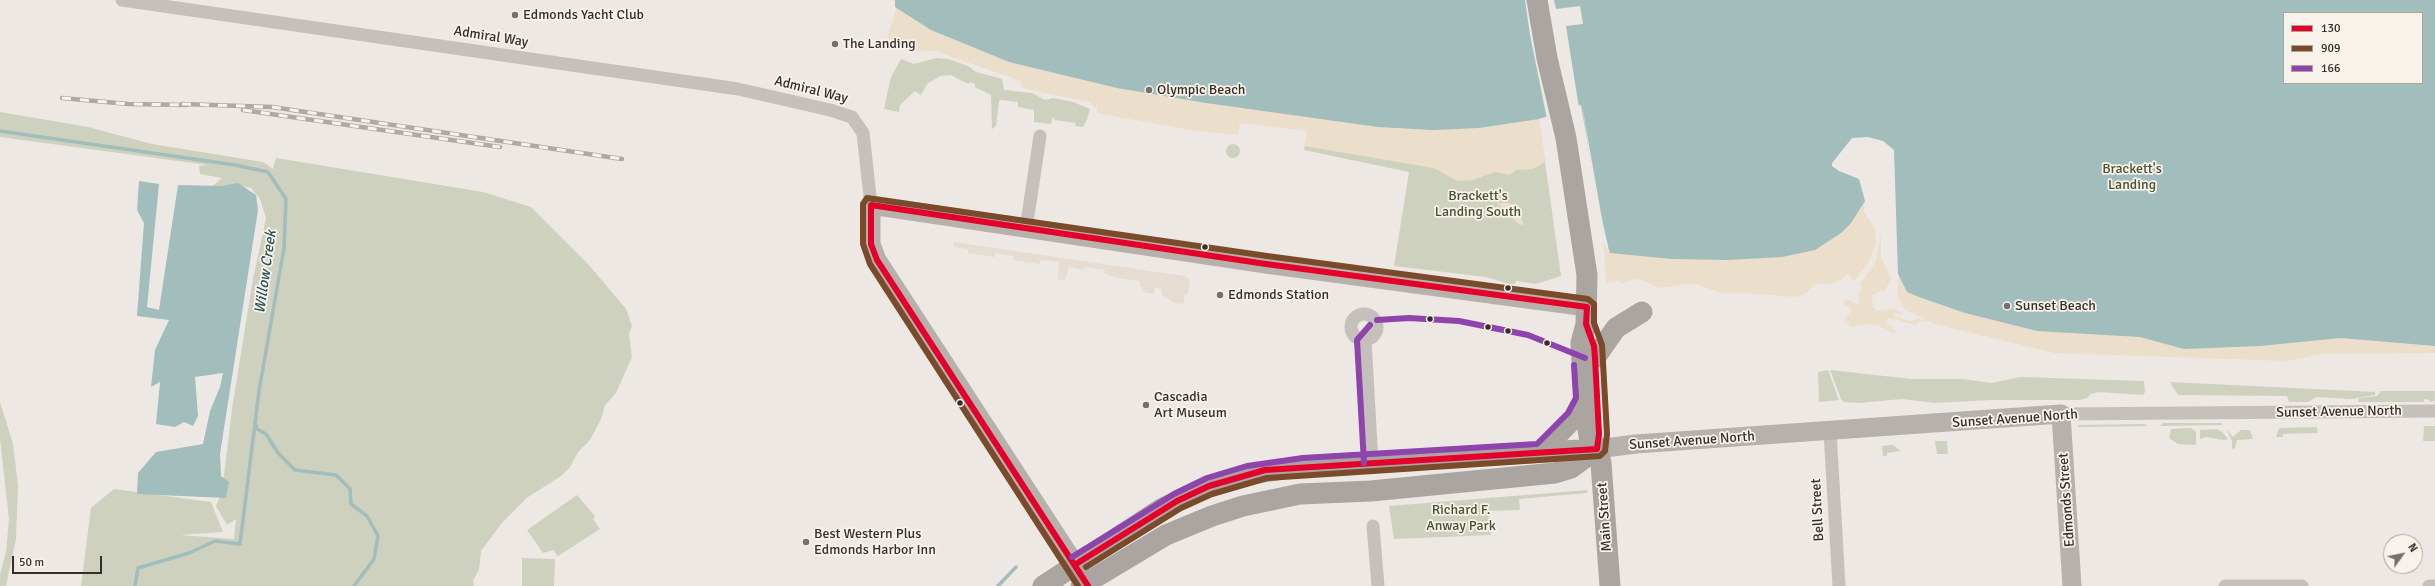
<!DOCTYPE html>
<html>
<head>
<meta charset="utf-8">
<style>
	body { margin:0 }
	#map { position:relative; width:2435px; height:586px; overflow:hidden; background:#ede8e3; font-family:Signika,sans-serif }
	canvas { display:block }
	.legend { position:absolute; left:2283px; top:12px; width:140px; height:72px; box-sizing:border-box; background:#f9f2eb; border:1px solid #aba49e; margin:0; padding:5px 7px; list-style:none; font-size:12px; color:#372e2a }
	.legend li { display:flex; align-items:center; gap:8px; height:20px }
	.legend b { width:20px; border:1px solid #aba49e }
	.north { position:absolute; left:2383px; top:534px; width:40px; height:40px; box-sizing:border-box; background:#f9f2eb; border:1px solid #aba49e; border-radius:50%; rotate:57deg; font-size:11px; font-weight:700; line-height:16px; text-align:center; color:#372e2a }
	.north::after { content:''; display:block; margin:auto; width:14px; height:18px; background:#776f6b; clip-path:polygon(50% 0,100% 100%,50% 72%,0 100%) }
	.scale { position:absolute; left:12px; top:556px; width:90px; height:18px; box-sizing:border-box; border:2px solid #372e2a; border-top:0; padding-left:5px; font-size:12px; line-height:14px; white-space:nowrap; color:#372e2a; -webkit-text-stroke:3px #f9f2eb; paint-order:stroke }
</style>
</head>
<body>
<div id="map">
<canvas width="2435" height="586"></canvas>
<ul class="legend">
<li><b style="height:5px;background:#e4002b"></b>130</li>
<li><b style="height:5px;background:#7a4b2a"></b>909</li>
<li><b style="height:5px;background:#8e44ad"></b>166</li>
</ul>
<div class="north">N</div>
<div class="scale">50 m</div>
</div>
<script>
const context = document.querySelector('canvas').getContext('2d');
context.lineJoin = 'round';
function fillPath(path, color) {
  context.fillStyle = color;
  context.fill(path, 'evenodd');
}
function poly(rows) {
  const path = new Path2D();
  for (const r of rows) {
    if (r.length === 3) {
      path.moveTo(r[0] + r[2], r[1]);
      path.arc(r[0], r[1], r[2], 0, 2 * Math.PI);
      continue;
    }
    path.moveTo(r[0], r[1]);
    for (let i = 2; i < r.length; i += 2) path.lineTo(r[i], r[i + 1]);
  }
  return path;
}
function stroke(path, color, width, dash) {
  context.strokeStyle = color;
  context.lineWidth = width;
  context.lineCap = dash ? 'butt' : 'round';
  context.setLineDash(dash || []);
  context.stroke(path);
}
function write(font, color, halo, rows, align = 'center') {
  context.font = font + ' Signika,sans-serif';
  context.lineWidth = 3.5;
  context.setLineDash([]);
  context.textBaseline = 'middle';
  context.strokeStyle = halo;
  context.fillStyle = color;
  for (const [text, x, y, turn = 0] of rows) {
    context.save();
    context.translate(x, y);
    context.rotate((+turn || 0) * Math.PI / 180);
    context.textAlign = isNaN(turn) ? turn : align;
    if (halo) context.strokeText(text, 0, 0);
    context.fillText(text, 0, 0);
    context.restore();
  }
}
const green = poly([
	[936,58,948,59,968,66,976,72,999,78,1002,79,1004,90,1032,93,1045,100,1053,98,1073,102,1090,109,1087,120,1083,127,1075,126,1076,123,1055,120,1053,117,1051,124,1034,122,1034,110,1018,107,1018,102,1001,100,999,101,996,126,992,129,991,95,975,87,975,84,970,82,969,84,964,82,951,75,940,76,927,84,921,95,915,91,900,105,899,112,884,109,891,77,901,59,914,64],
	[0,112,88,127,152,144,263,162,273,169,276,158,483,192,531,207,589,265,626,309,632,326,629,334,632,357,616,393,605,405,601,419,590,440,578,452,570,467,561,476,528,497,501,524,481,551,479,570,473,580,474,586,81,586,91,508,114,489,211,502,223,532,180,535,234,539,236,519,227,525,216,506,222,492,232,409,253,279,266,218,260,199,251,188,237,185,209,189,222,178,200,174,199,166,208,165,0,137],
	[1310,117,1539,119,1561,276,1536,284,1516,281,1515,284,1509,284,1486,277,1394,266,1409,172,1304,150],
	[1233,151,7],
	[1828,370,1839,400,1819,402,1818,372],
	[1830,370,1911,379,1963,379,1992,383,2020,377,2144,381,2145,392,2143,395,2098,392,2091,394,2087,398,2080,400,1991,400,1934,403,1902,399,1859,403,1844,402,1841,399],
	[2170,382,2375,392,2375,395,2351,399,2316,397,2308,402,2289,402,2287,396,2178,395],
	[2381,391,2435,391,2435,401,2430,402,2429,400,2424,399,2424,402,2358,402,2359,398,2377,396],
	[0,402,13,444,18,485,16,539,6,586,0,586,0,575,6,552,9,519,0,438],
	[2163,423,2222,423,2222,425,2160,426],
	[2145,424,2148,426,2078,427,2078,425],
	[2424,426,2435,426,2435,441,2423,441],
	[2317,427,2318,433,2283,434,2283,437,2276,437,2279,428],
	[2191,428,2196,432,2196,445,2178,444,2169,438,2171,429],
	[2217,429,2222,432,2228,439,2224,440,2206,437,2200,439,2200,430],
	[2226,429,2233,437,2241,430,2250,430,2253,439,2237,440,2235,448,2232,449,2232,441],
	[1935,441,1947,441,1948,454,1937,454],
	[1893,445,1901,451,1887,453,1887,456,1883,456,1882,446],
	[1588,490,1587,493,1519,499,1520,510,1488,511,1491,535,1394,539,1389,506],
	[577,495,595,516,593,519,600,529,558,556,553,550,543,553,527,530],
	[522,558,555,559,554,586,522,586]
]);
const sand = poly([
	[899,0,1582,105,1539,119,1545,162,1533,169,1517,170,1509,175,1495,172,1473,180,1457,181,1434,168,1304,146,1307,131,1240,123,1238,135,1227,134,1190,130,1097,113,1097,105,1095,108,1089,102,1022,88,1021,81,935,51,905,50,887,38],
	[1865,201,1864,212,1875,228,1876,242,1868,264,1854,281,1848,274,1839,281,1827,285,1817,283,1806,293,1796,297,1741,293,1724,294,1699,285,1688,284,1659,288,1639,279,1627,281,1623,284,1619,281,1606,283,1602,219],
	[1497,203,1509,203,1517,206,1524,225,1519,224],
	[1881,233,1881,257,1891,278,1885,291,1877,292,1872,296,1873,307,1877,311,1891,309,1903,312,1901,315,1895,313,1893,316,1910,321,1919,318,1928,322,1921,321,1916,325,1889,318,1885,321,1897,332,1892,333,1878,325,1868,324,1851,327,1845,319,1852,310,1843,304,1846,299,1858,304,1860,303,1858,297,1862,286,1860,284,1875,263],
	[1901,256,2435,341,2435,353,2321,354,2286,361,2053,353,1935,324,1905,310,1897,295]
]);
const plaza = poly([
	[954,242,1184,276,1190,279,1188,294,1184,295,1184,304,1174,303,1162,295,1162,289,1155,287,1154,294,1143,292,1139,281,1114,277,1104,273,1105,270,1085,267,1084,270,1069,267,1065,281,1062,280,1058,279,1059,262,1040,260,1040,264,1013,260,1014,256,995,253,995,257,968,253,968,249,953,247]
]);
const water = poly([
	[895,0,2435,0,2435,346,2341,338,2260,346,2184,349,2140,337,2037,331,1965,313,1919,297,1907,292,1898,274,1894,150,1883,141,1868,137,1852,138,1832,163,1832,166,1839,171,1859,179,1865,201,1851,223,1841,233,1815,250,1782,257,1729,260,1672,259,1610,253,1604,239,1581,105,1539,119,1479,128,1433,130,1378,127,1206,103,1117,88,1009,62,931,30,895,7],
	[2284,13,2422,13,2422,83,2284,83],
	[139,181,159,184,147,307,159,310,178,185,221,186,238,183,256,195,258,210,220,454,221,476,229,482,226,498,137,494,138,473,156,452,203,444,210,411,220,387,223,373,195,377,198,416,193,426,184,422,175,427,156,424,160,382,151,387,155,350,169,320,137,316,144,223,137,210]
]);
const pier = poly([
	[1525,0,1554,0,1556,9,1580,6,1583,24,1566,26,1579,108,1547,119,1530,35],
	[1582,105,1602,219,1610,255,1602,239]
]);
const stream = poly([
	[0,131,235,165,268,172,286,199,284,248,259,391,240,544,215,541,189,553,138,568,135,586],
	[256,425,257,429,266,434,278,453,295,470,336,475,350,489,351,504,367,516,378,536,374,559,354,586],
	[998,586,1016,567]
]);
const street = poly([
	[122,0,738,89,830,110,852,117,863,133,871,205],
	[1026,229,1040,136],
	[1364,327,13],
	[1365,340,1372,463],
	[2061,414,2435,411],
	[1830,431,1839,586],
	[1373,526,1378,586],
	[2225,586,2302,586],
	[2429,586,2435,586]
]);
const secondary = poly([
	[1597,449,1636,444,2061,414,2072,586],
	[1084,578,877,260,871,244,871,205,1266,264,1587,307]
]);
const primary = poly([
	[1537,0,1547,58,1566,138,1587,275,1586,324,1581,343,1584,400,1589,436,1597,449,1601,463,1610,586],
	[1595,358,1616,328,1642,312],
	[1541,452,1574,418,1584,400],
	[1043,586,1161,509,1209,486,1249,474,1303,466,1597,449],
	[1081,586,1166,535,1212,516,1243,506,1300,494,1371,491,1555,473,1571,468,1597,449]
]);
const rail = poly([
	[62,98,128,104,187,105],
	[182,104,272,107,622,159],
	[243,110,500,147]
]);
const bus1 = poly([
	[1076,564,1177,501,1209,486,1265,470,1597,449,1599,434,1595,358,1594,346,1586,324,1587,307,1266,264,871,205,871,244,877,260,1088,586]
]);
const bus2 = poly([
	[1078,586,870,264,863,244,863,204,867,198,1267,256,1588,299,1594,304,1594,323,1602,345,1607,434,1605,451,1600,456,1267,478,1212,494,1181,508,1086,567]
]);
const bus3 = poly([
	[1377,320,1409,318,1459,321,1528,335,1585,358],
	[1364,463,1357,340,1370,325],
	[1072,557,1174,494,1207,478,1247,466,1303,458,1537,444,1568,413,1576,398,1574,365]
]);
const markers = [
	[515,15,4,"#776f6b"],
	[835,44,4,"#776f6b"],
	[1149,90,4,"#776f6b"],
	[1205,247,3.5,"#372e2a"],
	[1508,288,3.5,"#372e2a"],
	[1220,295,4,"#776f6b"],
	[2007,306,4,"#776f6b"],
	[1430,319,3.5,"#372e2a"],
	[1488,327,3.5,"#372e2a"],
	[1508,331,3.5,"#372e2a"],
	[1547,343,3.5,"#372e2a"],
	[960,403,3.5,"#372e2a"],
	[1146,405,4,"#776f6b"],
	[806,542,4,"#776f6b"]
];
const poiNames = [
	["Edmonds Yacht Club",523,15],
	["The Landing",843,44],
	["Olympic Beach",1157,90],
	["Edmonds Station",1228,295],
	["Sunset Beach",2015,306],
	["Cascadia",1154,397],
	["Art Museum",1154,413],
	["Best Western Plus",814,534],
	["Edmonds Harbor Inn",814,550]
];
const streetNames = [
	["Admiral Way",491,37,9],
	["Admiral Way",811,90,14],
	["Sunset Avenue North",2339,412,-1],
	["Sunset Avenue North",2015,419,-4],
	["Sunset Avenue North",1692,441,-4],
	["Edmonds Street",2067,500,-94],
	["Bell Street",1818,510,-93],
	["Main Street",1605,517,-94]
];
const parkNames = [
	["Brackett's",2132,169],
	["Landing",2132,185],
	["Brackett's",1478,196],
	["Landing South",1478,212],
	["Richard F.",1461,510],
	["Anway Park",1461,526]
];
const waterNames = [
	["Willow Creek",266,272,-82]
];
fillPath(green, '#ced1be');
fillPath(sand, '#ebdfcc');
fillPath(plaza, '#e6dcd1');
fillPath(water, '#a1bdbc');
fillPath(pier, '#ede8e3');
stroke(stream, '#a1bdbc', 3.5);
stroke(street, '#c6c0bc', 13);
stroke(secondary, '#b7b1ac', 19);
stroke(primary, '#aba5a1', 21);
stroke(rail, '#aea9a6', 4.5);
stroke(rail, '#f9f2eb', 3, [9]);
stroke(bus1, '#e4002b', 6);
stroke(bus2, '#7a4b2a', 6);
stroke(bus3, '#8e44ad', 6);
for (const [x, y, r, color] of markers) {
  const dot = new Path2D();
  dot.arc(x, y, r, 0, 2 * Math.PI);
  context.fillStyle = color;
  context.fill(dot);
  stroke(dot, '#f9f2eb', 1.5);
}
write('14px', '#372e2a', '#f9f2eb', poiNames, 'left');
write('14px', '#372e2a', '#f9f2eb', streetNames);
write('14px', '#475330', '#f9f2eb', parkNames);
write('italic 15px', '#235355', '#f9f2eb', waterNames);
</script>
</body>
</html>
